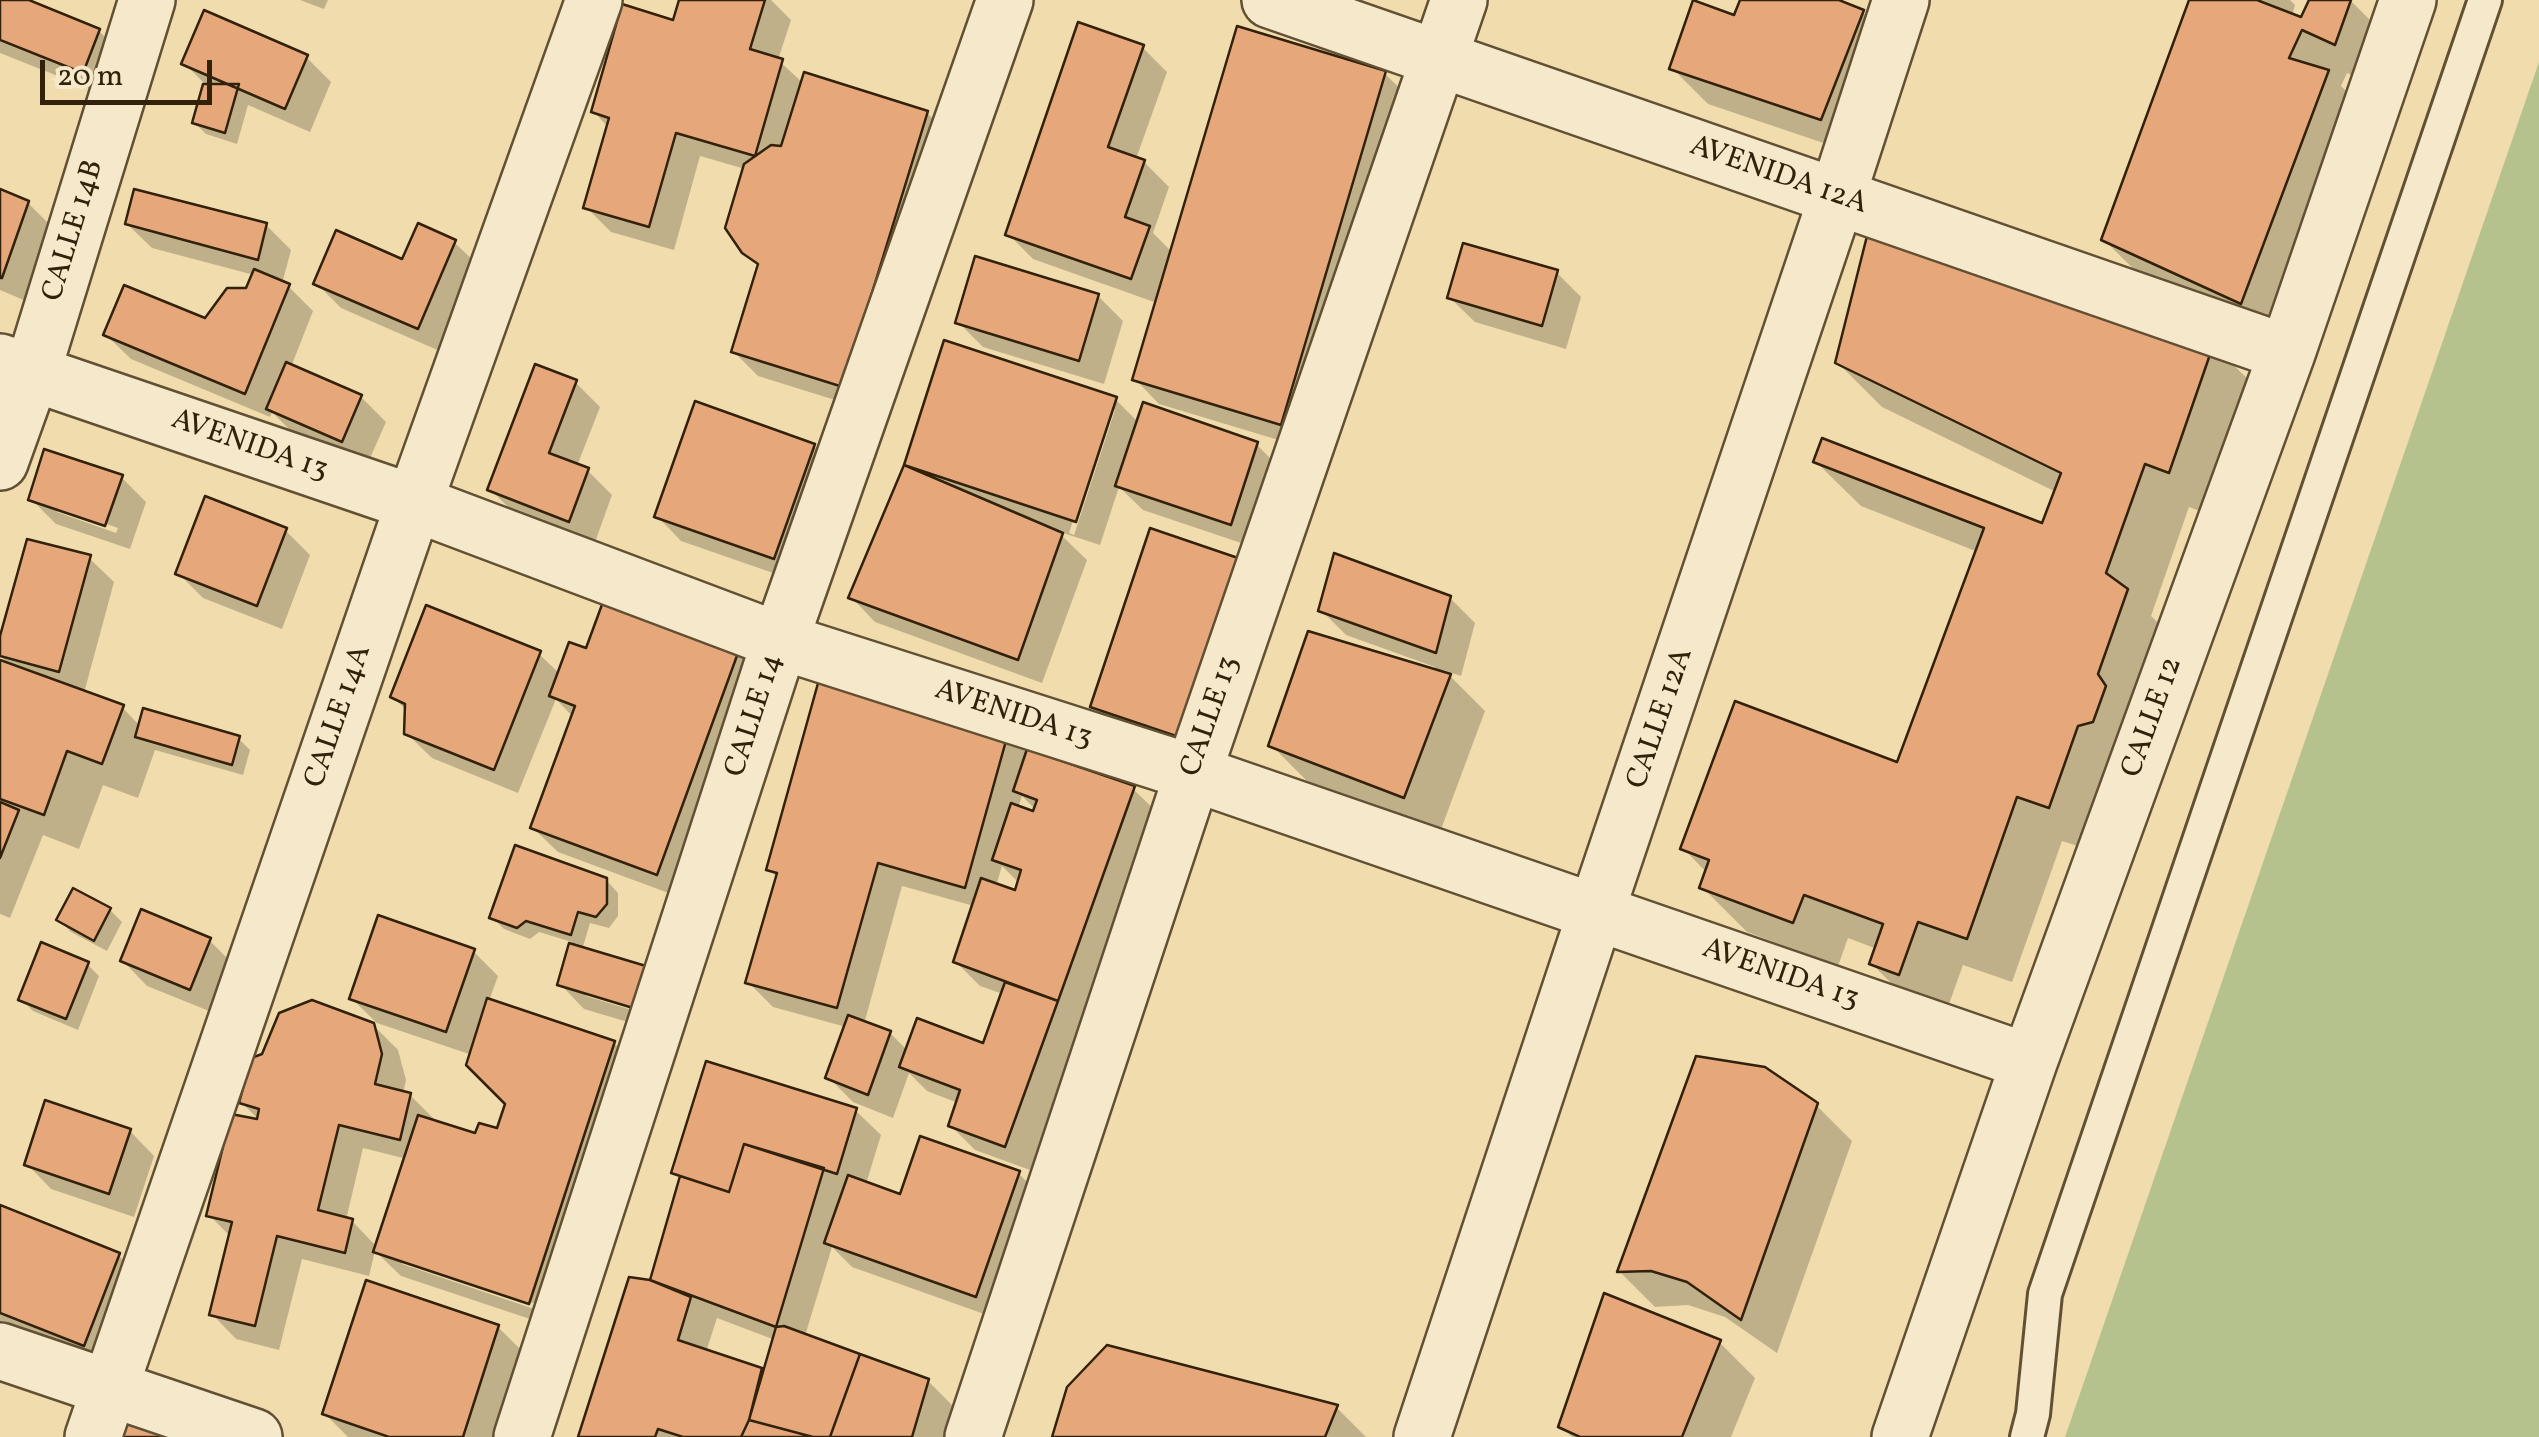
<!DOCTYPE html>
<html>
<head>
<meta charset="utf-8">
<style>
	body { margin:0 }
	#map { position:relative; width:2539px; height:1437px; overflow:hidden; background:#f1dcad; font-family:Vollkorn,serif }
	canvas { display:block }
	.scale { position:absolute; left:40px; top:60px; width:172px; height:45px; box-sizing:border-box; border:5px solid #32220c; border-top:0; padding-left:12px; font-size:30px; line-height:35px; white-space:nowrap; color:#32220c; -webkit-text-stroke:8px #f6e8ca; paint-order:stroke }
</style>
</head>
<body>
<div id="map">
<canvas width="2539" height="1437"></canvas>
<div class="scale">20 m</div>
</div>
<script>
const context = document.querySelector('canvas').getContext('2d');
context.lineJoin = 'round';
function fillPath(path, color) {
  context.fillStyle = color;
  context.fill(path, 'evenodd');
}
function poly(rows) {
  const path = new Path2D();
  for (const r of rows) {
    path.moveTo(r[0], r[1]);
    for (let i = 2; i < r.length; i += 2) path.lineTo(r[i], r[i + 1]);
  }
  return path;
}
function stroke(path, color, width, dash) {
  context.strokeStyle = color;
  context.lineWidth = width;
  context.lineCap = dash ? 'butt' : 'round';
  context.setLineDash(dash || []);
  context.stroke(path);
}
function write(font, color, halo, rows, align = 'center') {
  context.font = font + ' Vollkorn,serif';
  context.lineWidth = 8;
  context.setLineDash([]);
  context.textBaseline = 'middle';
  context.strokeStyle = halo;
  context.fillStyle = color;
  for (const [text, x, y, turn = 0] of rows) {
    context.save();
    context.translate(x, y);
    context.rotate((+turn || 0) * Math.PI / 180);
    context.textAlign = isNaN(turn) ? turn : align;
    if (halo) context.strokeText(text, 0, 0);
    context.fillText(text, 0, 0);
    context.restore();
  }
}
const green = poly([
	[2539,62,2539,1437,2065,1437]
]);
const shadow = poly([
	[0,0,22,0,99,31,124,56,108,96,0,53],
	[300,0,328,0,324,9],
	[681,0,771,0,791,20,778,60,803,83,927,113,952,138,867,410,758,376,734,352,759,267,744,251,745,169,700,156,674,250,611,232,586,207,609,128,594,112,675,23],
	[1743,0,1832,0,1863,13,1899,48,1856,154,1708,104,1672,68,1735,19],
	[2191,0,2290,0,2295,5,2292,16,2302,20,2312,0,2350,0,2395,45,2380,88,2347,73,2341,86,2372,117,2286,347,2149,284,2104,240],
	[1142,47,1167,72,1136,159,1144,162,1169,187,1153,233,1172,252,1385,74,1410,98,1305,448,1159,404,1135,379,1157,303,1033,259,1008,234],
	[306,57,331,82,310,132,248,105,237,144,206,134,194,122,206,85,184,63],
	[0,191,28,203,53,228,26,301,0,290],
	[127,224,266,225,291,250,282,284,289,287,313,311,291,367,361,397,386,422,367,465,293,433,272,412,270,417,131,359,106,335,206,322,248,291,254,275,152,248],
	[454,242,479,266,442,352,341,308,316,283,403,262],
	[1556,272,1581,297,1566,349,1475,322,1450,298],
	[1098,296,1123,321,1104,384,983,347,958,322],
	[945,343,1115,399,1139,423,1256,444,1281,469,1256,548,1143,510,1119,487,1100,545,1057,531,1087,560,1042,683,875,622,851,597,906,466],
	[1109,410,1115,410,1074,535,1069,533],
	[2213,345,2258,389,2213,516,2189,507,2151,616,2171,635,2093,851,2062,841,2012,982,1963,965,1944,1018,1916,1008,1872,964,1877,949,1848,938,1838,966,1747,932,1702,887,1707,873,1683,848,1898,765,1978,552,1861,506,1816,462,2043,526,2056,492,1882,407,1837,362],
	[575,382,600,407,577,466,587,470,612,495,594,545,515,514,490,489],
	[814,446,838,471,799,582,681,541,657,516],
	[121,477,146,502,130,549,56,524,31,499],
	[57,507,118,528,116,533,57,512],
	[285,530,310,555,282,629,203,598,178,573],
	[89,558,114,582,84,693,122,707,140,726,238,738,250,750,243,775,155,750,138,798,103,785,79,849,43,835,10,918,0,914,0,663,11,667,0,656,0,645],
	[1237,560,1203,760,1118,731,1093,706],
	[1450,598,1475,623,1461,676,1444,670,1485,711,1440,832,1307,781,1271,745,1434,671,1435,667,1346,635,1321,610],
	[741,644,766,669,682,898,558,852,533,828,573,717,556,699,518,793,432,758,406,733,407,711,393,697,539,654,560,674,587,652],
	[1008,733,1027,752,1133,789,1158,813,1030,1170,975,1150,950,1125,958,1103,927,1091,909,1073,893,1118,853,1102,828,1077,846,1027,773,1007,748,982,778,878,769,869],
	[1022,796,1043,817,1018,808],
	[1002,866,1020,884,1016,894,996,886],
	[902,886,974,906,955,961,980,986,1003,994,985,1046,908,1051,890,1033,864,1024],
	[516,848,606,880,618,893,618,916,609,928,590,923,582,950,644,968,669,993,658,1031,584,1009,560,984,572,942,539,932,530,939,504,929,492,917],
	[586,991,646,1009,645,1014,586,996],
	[110,910,122,922,107,951,71,932,59,920],
	[209,940,234,965,214,1013,147,986,123,961],
	[473,951,498,976,489,1001,614,1043,639,1068,554,1327,401,1276,375,1251,369,1276,302,1259,279,1350,236,1339,212,1314,231,1237,209,1215,262,1123,242,1103,373,1025,398,1050,406,1080,403,1094,410,1095,435,1120,435,1123,476,1136,499,1131,508,1103,472,1055,377,1023,352,999],
	[363,1148,407,1159,377,1247,352,1221,346,1220],
	[402,1259,542,1306,540,1311,402,1264],
	[87,964,99,976,78,1030,33,1011,21,999],
	[1816,1105,1852,1141,1777,1353,1725,1317,1688,1305,1655,1307,1620,1272],
	[856,1111,881,1135,866,1184,902,1197,1018,1173,1043,1198,1001,1320,852,1267,832,1247,805,1336,928,1381,953,1406,944,1437,581,1437,652,1282,681,1179,674,1172],
	[717,1318,775,1340,765,1374,760,1370,706,1352],
	[130,1131,154,1156,134,1217,51,1189,27,1164],
	[0,1207,118,1255,154,1291,119,1380,0,1333],
	[498,1327,523,1352,495,1437,348,1437,325,1414],
	[1719,1342,1755,1378,1731,1437,1572,1437,1561,1426],
	[1337,1408,1366,1437,1054,1437]
]);
const building = poly([
	[0,0,29,0,100,29,83,73,0,40,0,0],
	[679,0,765,0,750,49,783,59,755,156,676,133,649,227,583,208,609,118,591,112,622,4,673,20,679,0],
	[1693,0,1734,15,1740,0,1839,0,1864,10,1821,120,1669,69,1693,0],
	[2189,0,2257,0,2301,17,2309,0,2351,0,2335,45,2302,30,2289,58,2329,70,2241,304,2101,240,2189,0],
	[204,10,308,55,285,109,181,64,204,10],
	[1078,22,1144,45,1108,147,1145,160,1125,217,1150,226,1131,279,1005,235,1078,22],
	[1237,26,1386,71,1281,425,1132,380,1237,26],
	[804,72,928,111,843,387,731,352,758,264,742,253,725,228,744,164,771,145,781,146,804,72],
	[203,84,239,84,225,133,192,123,203,84],
	[0,189,29,201,2,278,0,278,0,189],
	[134,189,267,223,258,260,125,224,134,189],
	[418,223,456,240,418,329,313,284,336,230,402,259,418,223],
	[1869,228,2214,343,2169,473,2145,464,2106,573,2128,589,2098,674,2106,686,2093,722,2078,726,2049,808,2017,797,1967,939,1918,922,1899,975,1869,964,1883,924,1804,895,1793,923,1699,888,1709,860,1680,849,1735,701,1897,762,1984,528,1813,462,1822,438,2042,523,2061,473,1835,363,1869,228],
	[1463,243,1558,270,1542,326,1447,298,1463,243],
	[975,256,1099,294,1079,361,955,323,975,256],
	[254,269,290,284,245,394,103,335,124,285,205,318,227,288,246,288,254,269],
	[944,340,1117,397,1076,522,904,465,944,340],
	[286,362,362,395,342,442,266,409,286,362],
	[535,364,577,380,549,453,589,468,569,522,487,490,535,364],
	[695,401,815,444,774,559,654,517,695,401],
	[1143,402,1258,442,1231,525,1115,486,1143,402],
	[44,449,123,475,105,526,28,500,44,449],
	[904,465,1063,533,1018,660,848,598,904,465],
	[205,496,287,528,257,606,175,574,205,496],
	[1150,528,1238,558,1179,737,1090,707,1150,528],
	[27,539,91,555,59,672,0,656,0,636,27,539],
	[1334,553,1451,596,1436,653,1318,611,1334,553],
	[607,591,742,642,657,875,530,828,575,706,549,696,569,642,586,648,607,591],
	[426,605,541,651,494,770,404,734,405,704,390,697,426,605],
	[1308,631,1451,674,1404,798,1268,746,1308,631],
	[0,660,124,705,102,764,67,751,44,815,0,799,0,660],
	[820,676,1009,730,965,888,878,863,837,1008,745,983,777,873,766,870,820,676],
	[143,708,240,736,232,765,135,737,143,708],
	[1027,749,1135,786,1058,1001,953,962,981,878,1015,890,1021,870,992,860,1011,803,1033,811,1037,800,1013,791,1027,749],
	[0,802,19,810,0,858,0,802],
	[515,845,607,878,607,904,596,917,578,912,571,935,526,921,517,928,489,918,515,845],
	[73,888,111,908,94,941,56,920,73,888],
	[141,909,211,938,190,990,120,961,141,909],
	[378,915,475,949,446,1032,349,999,378,915],
	[41,942,89,962,66,1019,18,1000,41,942],
	[569,943,646,966,633,1008,557,985,569,943],
	[1005,982,1058,1001,1005,1147,948,1126,960,1090,899,1067,917,1018,983,1043,1005,982],
	[487,998,615,1041,529,1304,373,1252,418,1115,475,1133,479,1123,497,1128,505,1104,466,1065,487,998],
	[312,1000,374,1023,382,1054,375,1084,411,1093,400,1140,339,1125,318,1210,353,1219,345,1253,277,1236,255,1326,209,1315,232,1222,206,1216,231,1114,257,1119,259,1109,239,1103,251,1058,262,1054,279,1013,312,1000],
	[848,1015,891,1031,868,1095,825,1078,848,1015],
	[1696,1056,1765,1067,1818,1103,1741,1320,1687,1282,1651,1271,1617,1272,1696,1056],
	[706,1061,857,1108,837,1174,744,1144,729,1192,671,1173,706,1061],
	[45,1100,131,1129,109,1194,24,1165,45,1100],
	[920,1136,1020,1171,976,1297,824,1243,848,1175,900,1194,920,1136],
	[744,1144,824,1168,776,1327,650,1280,680,1176,729,1192,744,1144],
	[0,1205,120,1253,84,1346,0,1313,0,1205],
	[629,1277,650,1280,691,1297,678,1340,762,1368,749,1420,741,1437,683,1437,658,1429,655,1437,578,1437,629,1277],
	[366,1280,499,1325,463,1437,389,1437,322,1414,366,1280],
	[1604,1293,1721,1340,1682,1437,1580,1437,1558,1427,1604,1293],
	[784,1326,860,1354,830,1437,813,1437,749,1420,776,1327,784,1326],
	[1107,1345,1338,1405,1325,1437,1052,1437,1067,1387,1107,1345],
	[860,1354,929,1379,912,1437,830,1437,860,1354],
	[113,1407,205,1437,104,1437,113,1407],
	[749,1420,813,1437,741,1437,749,1420]
]);
const service = poly([
	[2027,1437,2033,1414,2045,1294,2485,0]
]);
const minor = poly([
	[1270,0,2287,353],
	[0,362,414,503,780,641,1193,773,2029,1062],
	[0,462,32,373,147,0],
	[0,1351,254,1437],
	[93,1437,414,503,594,0],
	[522,1437,780,641,1005,0],
	[973,1437,1193,773,1459,0],
	[1422,1437,1596,912,1837,197,1901,0],
	[1900,1437,2029,1062,2287,353,2408,0]
]);
const streetNames = [
	["AVENIDA 12A",1778,177,19],
	["CALLE 14B",75,231,-73],
	["AVENIDA 13",249,447,19],
	["CALLE 14",756,716,-72],
	["AVENIDA 13",1013,716,18],
	["CALLE 14A",340,717,-71],
	["CALLE 13",1212,717,-71],
	["CALLE 12",2154,718,-70],
	["CALLE 12A",1662,719,-71],
	["AVENIDA 13",1780,976,19]
];
fillPath(green, '#b5c28e');
fillPath(shadow, '#0003');
fillPath(building, '#e6a87b');
stroke(building, '#32220c', 2.5);
stroke(service, '#625034', 38);
stroke(minor, '#625034', 60);
stroke(service, '#f6e8ca', 32);
stroke(minor, '#f6e8ca', 55);
write('30px', '#32220c', '#f6e8ca', streetNames);
</script>
</body>
</html>
